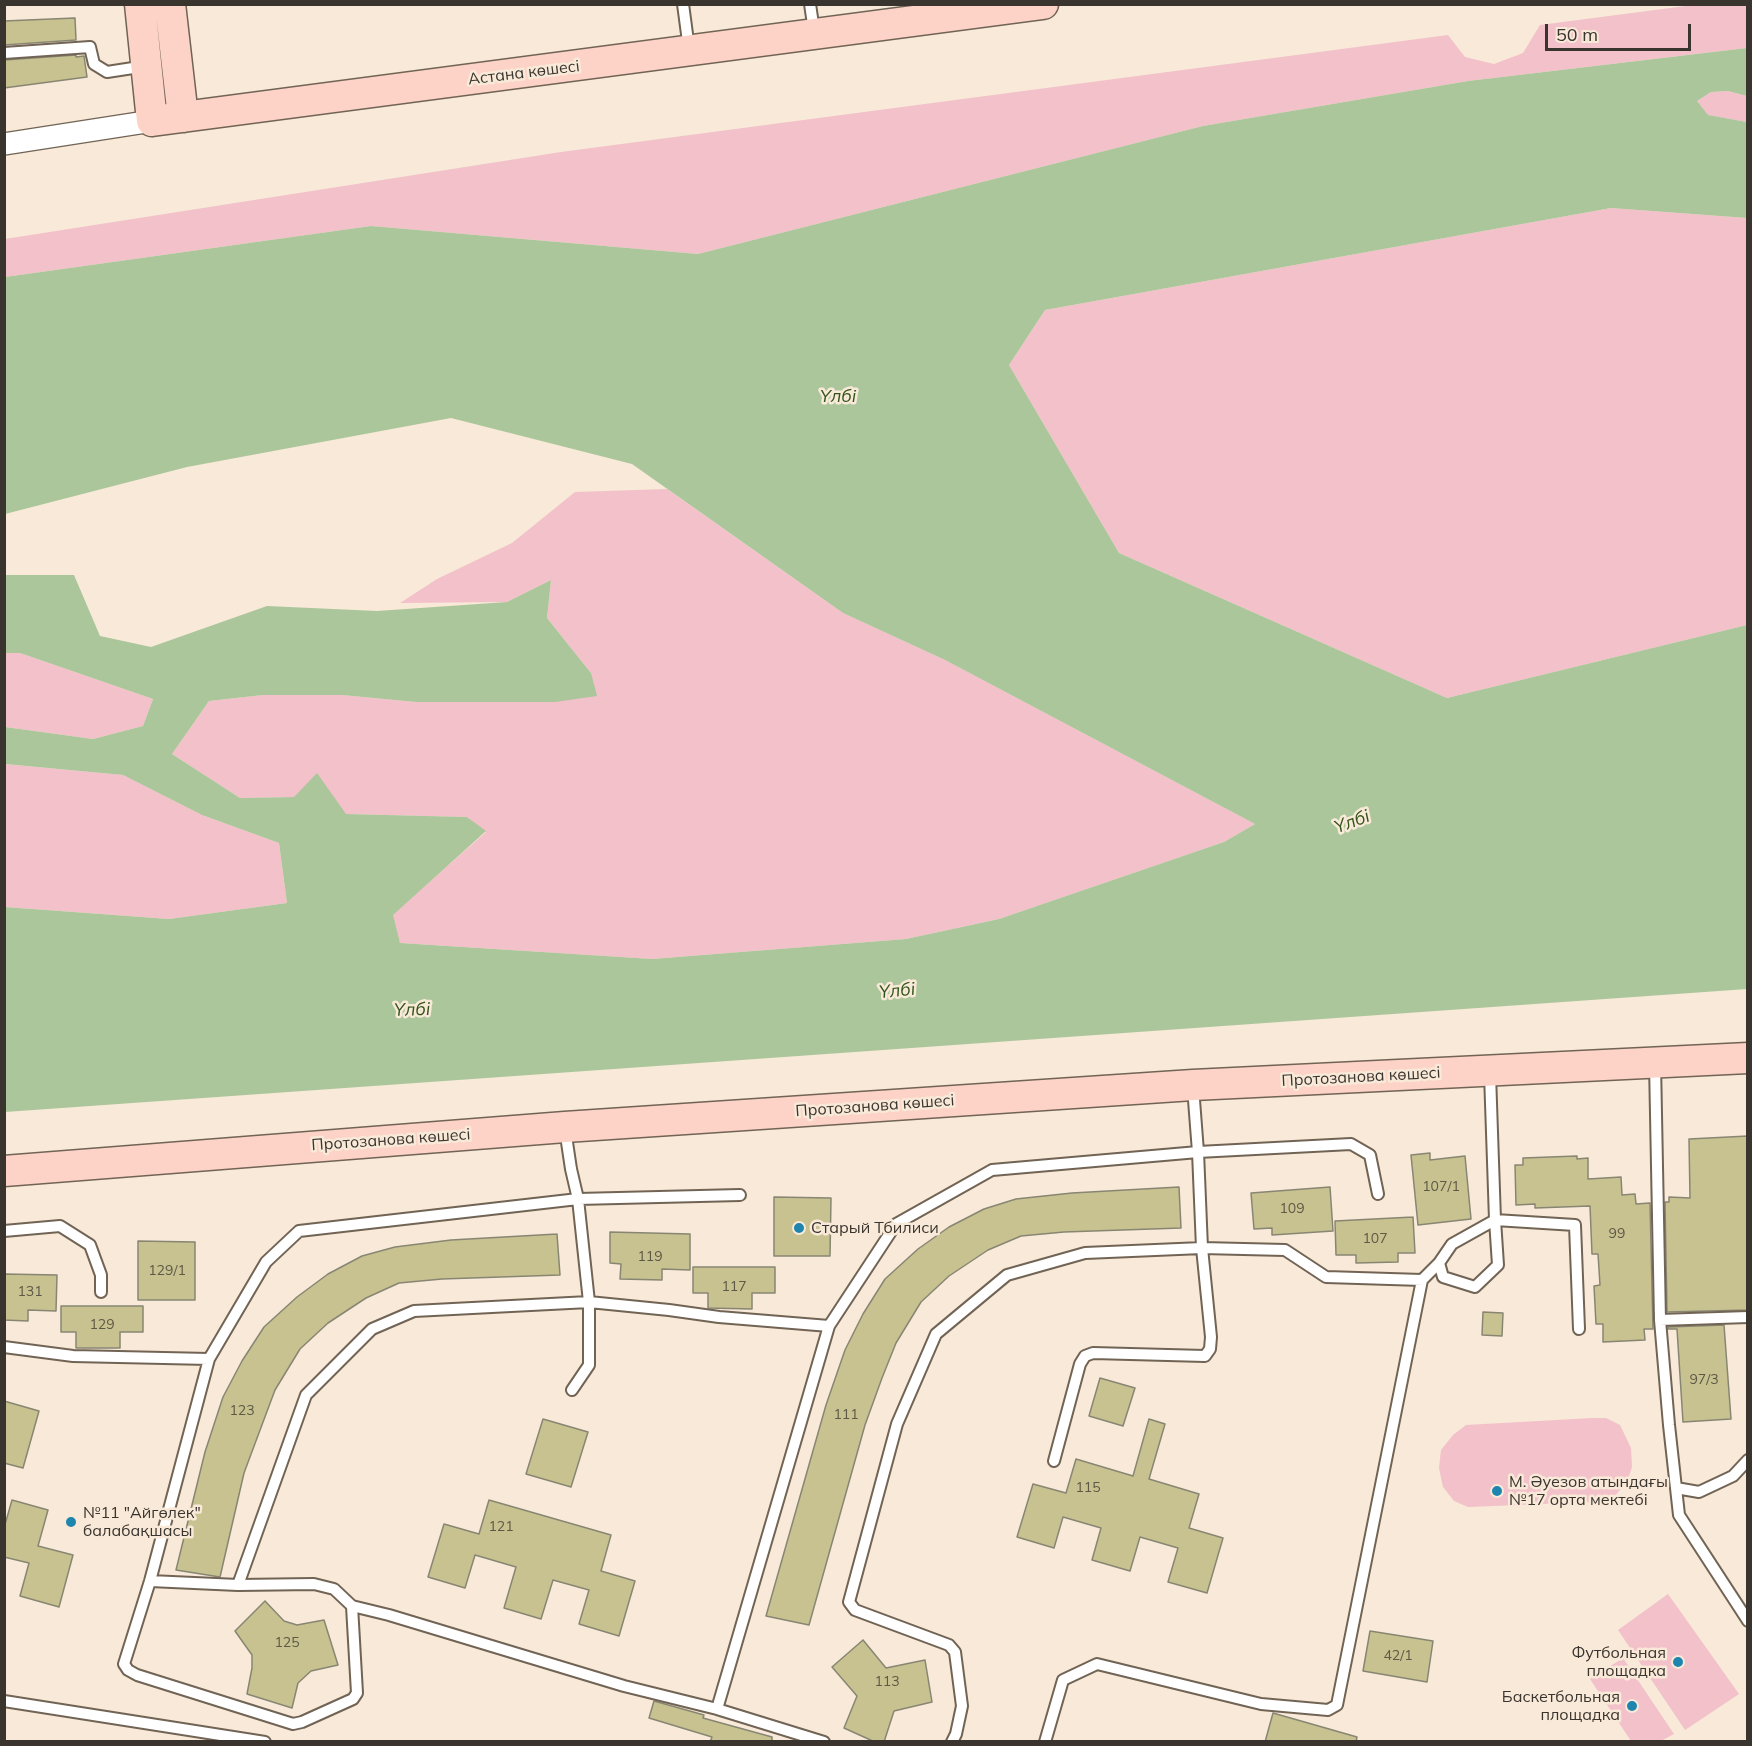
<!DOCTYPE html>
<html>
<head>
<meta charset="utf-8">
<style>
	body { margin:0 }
	#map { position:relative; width:1752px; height:1746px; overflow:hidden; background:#f8e9d8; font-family:Mulish,sans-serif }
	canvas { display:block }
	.frame { position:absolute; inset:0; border:6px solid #3a342e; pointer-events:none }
	.scale { position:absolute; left:1545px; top:24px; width:146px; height:27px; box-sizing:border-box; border:3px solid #3a342e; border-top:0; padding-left:8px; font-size:18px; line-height:21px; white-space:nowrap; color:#3a342e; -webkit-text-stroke:4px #f8e9d8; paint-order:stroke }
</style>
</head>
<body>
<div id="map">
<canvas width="1752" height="1746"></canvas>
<div class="frame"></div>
<div class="scale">50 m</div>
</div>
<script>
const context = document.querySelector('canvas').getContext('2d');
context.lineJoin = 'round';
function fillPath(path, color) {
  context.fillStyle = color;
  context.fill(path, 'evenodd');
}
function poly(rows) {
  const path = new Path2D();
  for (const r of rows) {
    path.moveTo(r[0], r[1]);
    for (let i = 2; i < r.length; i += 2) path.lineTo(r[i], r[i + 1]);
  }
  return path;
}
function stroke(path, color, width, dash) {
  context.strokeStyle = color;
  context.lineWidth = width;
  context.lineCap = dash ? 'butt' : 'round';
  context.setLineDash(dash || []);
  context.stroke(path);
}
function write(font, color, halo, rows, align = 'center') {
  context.font = font + ' Mulish,sans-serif';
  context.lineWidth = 5;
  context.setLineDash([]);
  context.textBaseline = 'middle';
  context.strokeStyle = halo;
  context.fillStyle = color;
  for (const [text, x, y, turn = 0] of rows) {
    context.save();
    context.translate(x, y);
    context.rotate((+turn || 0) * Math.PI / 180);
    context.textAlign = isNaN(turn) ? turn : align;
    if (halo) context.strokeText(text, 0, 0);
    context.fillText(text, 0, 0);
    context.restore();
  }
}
const green = poly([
	[1693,5,1747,5,1747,48,1468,81,1203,126,698,254,371,226,5,277,5,239,561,152,1448,35,1465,57,1494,64,1523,53,1540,25],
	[1728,91,1747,96,1747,122,1707,115,1697,101,1711,92],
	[1611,208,1747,218,1747,625,1447,698,1119,553,1009,365,1045,310],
	[667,489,843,613,945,660,1255,824,1224,842,999,919,906,939,652,959,400,943,392,915,486,832,467,817,346,814,294,797,240,798,172,754,209,701,263,695,342,695,416,702,555,702,591,673,547,618,551,580,507,602,400,603,437,579,512,543,575,492],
	[5,653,20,653,153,699,143,726,93,739,5,727],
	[4,764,123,775,202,815,279,843,287,903,169,919,5,907],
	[1592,1418,1606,1418,1620,1425,1631,1448,1632,1467,1627,1482,1613,1498,1592,1502,1468,1507,1454,1501,1443,1487,1439,1468,1441,1450,1453,1435,1466,1425],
	[1668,1594,1739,1694,1685,1730,1618,1630],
	[1623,1658,1674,1734,1661,1741,1631,1741,1590,1679]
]);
const water = poly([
	[1747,48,1747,96,1728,91,1711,92,1697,101,1708,115,1747,122,1747,218,1611,208,1045,310,1009,365,1119,553,1447,698,1747,625,1747,989,5,1112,5,907,169,919,287,903,279,843,202,815,123,775,5,764,5,727,93,739,143,726,153,699,20,653,5,653,5,575,74,575,100,636,151,647,267,606,377,611,507,602,551,580,547,618,591,673,597,696,555,702,416,702,342,695,263,695,209,701,172,754,240,798,294,797,317,773,346,814,467,817,486,831,393,915,400,943,652,959,906,939,999,919,1224,842,1255,824,945,660,843,613,632,464,451,418,187,467,5,514,5,277,371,226,698,254,1203,126,1468,81]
]);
const building = poly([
	[75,18,76,40,4,45,4,21,75,18],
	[76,55,76,57,84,56,87,77,4,88,4,60,76,55],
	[1748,1136,1748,1310,1667,1312,1665,1202,1669,1202,1669,1197,1690,1198,1689,1139,1748,1136],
	[1430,1153,1430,1160,1465,1156,1471,1219,1418,1225,1411,1155,1430,1153],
	[1577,1156,1577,1159,1588,1158,1588,1179,1621,1177,1622,1195,1635,1194,1636,1204,1650,1203,1653,1329,1644,1329,1645,1340,1603,1342,1603,1324,1596,1324,1594,1286,1600,1285,1598,1254,1592,1254,1590,1206,1535,1208,1535,1204,1516,1205,1515,1165,1523,1165,1523,1158,1577,1156],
	[1179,1187,1181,1228,1064,1232,1021,1236,988,1250,949,1276,921,1302,896,1343,882,1378,865,1425,809,1625,766,1616,826,1405,845,1350,863,1314,885,1279,918,1249,949,1227,984,1209,1016,1199,1072,1193,1179,1187],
	[1330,1187,1333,1231,1272,1235,1272,1228,1254,1229,1251,1193,1330,1187],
	[774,1197,831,1198,830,1256,774,1256,774,1197],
	[1413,1217,1415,1253,1398,1253,1398,1262,1356,1263,1356,1255,1336,1255,1335,1221,1413,1217],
	[610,1232,690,1234,690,1270,662,1269,662,1280,620,1279,621,1264,610,1263,610,1232],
	[557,1234,560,1275,442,1279,399,1283,366,1298,328,1323,300,1349,275,1390,244,1473,220,1577,176,1570,205,1452,223,1397,242,1361,264,1327,297,1297,328,1274,362,1256,395,1247,451,1240,557,1234],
	[138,1241,195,1242,195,1300,138,1300,138,1241],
	[693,1267,775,1267,775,1293,752,1293,752,1309,708,1308,708,1293,693,1293,693,1267],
	[4,1274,57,1275,56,1311,28,1310,28,1321,4,1320,4,1274],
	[61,1306,143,1306,143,1332,120,1332,120,1348,76,1348,76,1332,61,1332,61,1306],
	[1483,1312,1503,1313,1502,1336,1482,1335,1483,1312],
	[1724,1325,1731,1419,1683,1422,1677,1329,1668,1329,1668,1327,1724,1325],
	[1100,1378,1135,1388,1123,1426,1089,1416,1100,1378],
	[4,1401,39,1411,23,1468,4,1463,4,1401],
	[543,1419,588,1432,571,1487,526,1474,543,1419],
	[1149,1419,1165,1424,1149,1479,1199,1494,1189,1528,1223,1538,1207,1593,1168,1582,1178,1548,1140,1537,1130,1571,1092,1560,1101,1528,1063,1517,1054,1548,1017,1537,1033,1484,1066,1493,1076,1459,1133,1476,1149,1419],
	[12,1500,48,1510,38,1546,73,1555,59,1607,20,1596,29,1563,4,1557,4,1528,12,1500],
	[489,1500,611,1535,601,1571,635,1581,619,1636,579,1624,589,1590,553,1580,541,1619,504,1608,516,1567,475,1555,465,1588,428,1577,444,1524,479,1534,489,1500],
	[265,1601,284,1621,297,1625,324,1620,338,1665,311,1671,298,1683,292,1708,247,1694,252,1668,252,1655,235,1631,265,1601],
	[1370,1631,1433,1641,1427,1682,1363,1671,1370,1631],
	[863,1640,886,1668,925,1660,932,1702,894,1711,884,1742,875,1742,844,1728,857,1696,832,1667,863,1640],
	[654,1701,704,1715,703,1718,772,1737,772,1742,710,1742,712,1737,649,1718,654,1701],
	[1273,1713,1357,1737,1356,1742,1265,1742,1273,1713]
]);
const lane = poly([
	[683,4,689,49],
	[810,4,814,31],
	[4,53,90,47,94,64,107,72,146,66],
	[1655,1063,1660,1320,1669,1425,1679,1515,1748,1621],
	[4,1231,60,1226,90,1245,101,1275,101,1292],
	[1439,1263,1443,1277,1475,1287,1498,1265,1495,1220,1575,1225,1579,1329],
	[1660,1320,1748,1317],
	[4,1347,73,1356,209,1359],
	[572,1390,589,1365,589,1302,669,1310,719,1317,829,1326],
	[1054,1461,1080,1364,1085,1356,1093,1353,1205,1356,1210,1349,1211,1337,1202,1248,1285,1250,1326,1277,1422,1280,1439,1263,1452,1244,1495,1220,1490,1074],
	[1676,1488,1699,1492,1733,1476,1748,1460],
	[150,1581,238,1585,314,1584,334,1589,352,1606,357,1693,353,1699,302,1722,293,1724,137,1675,128,1670,124,1664,150,1581,209,1359,266,1262,299,1231,578,1199,740,1195],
	[238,1585,306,1395,372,1329,414,1311,589,1302,578,1199,571,1169,565,1129],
	[352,1606,389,1615,624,1686,717,1709],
	[4,1701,265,1742],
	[824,1742,717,1709,829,1326,896,1224,992,1170,1198,1152,1351,1144,1370,1155,1378,1194],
	[952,1742,956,1734,962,1706,955,1652,949,1645,855,1610,849,1602,897,1424,936,1334,1007,1275,1085,1253,1202,1248,1198,1152,1193,1087],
	[1045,1742,1063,1680,1097,1664,1261,1704,1328,1710,1337,1705,1422,1280]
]);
const street = poly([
	[4,144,152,121]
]);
const secondary = poly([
	[140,4,152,121,1043,4],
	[170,4,183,117],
	[4,1171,565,1127,1193,1085,1748,1058]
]);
const markers = [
	[799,1228,6,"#1e85ae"],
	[1497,1491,6,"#1e85ae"],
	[71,1522,6,"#1e85ae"],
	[1678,1662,6,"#1e85ae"],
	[1632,1706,6,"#1e85ae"]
];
const numberNames = [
	["107/1",1441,1187],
	["109",1292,1209],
	["99",1617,1234],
	["107",1375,1239],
	["119",650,1257],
	["129/1",167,1271],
	["117",734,1287],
	["131",30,1292],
	["129",102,1325],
	["97/3",1704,1380],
	["123",242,1411],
	["111",846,1415],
	["115",1088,1488],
	["121",501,1527],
	["125",287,1643],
	["42/1",1398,1656],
	["113",887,1682]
];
const streetNames = [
	["Астана көшесі",524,73,-7],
	["Протозанова көшесі",1361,1077,-3],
	["Протозанова көшесі",875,1106,-4],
	["Протозанова көшесі",391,1140,-4]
];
const poiNames = [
	["Старый Тбилиси",811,1228],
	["М. Әуезов атындағы",1509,1482],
	["№17 орта мектебі",1509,1500],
	["№11 \"Айгөлек\"",83,1513],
	["балабақшасы",83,1531],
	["Футбольная",1666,1653,"right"],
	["площадка",1666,1671,"right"],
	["Баскетбольная",1620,1697,"right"],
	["площадка",1620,1715,"right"]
];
const waterNames = [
	["Үлбі",838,397],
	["Үлбі",1352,822,-21],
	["Үлбі",897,991,-6],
	["Үлбі",412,1010,-2]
];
fillPath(green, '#f2c1ca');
fillPath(water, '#abc69b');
fillPath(building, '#c8c290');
stroke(building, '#888673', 1.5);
stroke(lane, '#716455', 14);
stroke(street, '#716455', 24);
stroke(secondary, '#716455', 33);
stroke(lane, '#fff', 10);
stroke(street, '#fff', 21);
stroke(secondary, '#fcd3c6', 30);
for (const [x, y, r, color] of markers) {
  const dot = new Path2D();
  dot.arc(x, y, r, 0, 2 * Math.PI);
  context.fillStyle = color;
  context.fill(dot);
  stroke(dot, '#f8e9d8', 2);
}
write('14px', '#5e5846', null, numberNames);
write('16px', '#3a342e', '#f8e9d8', streetNames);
write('16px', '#3a342e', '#f8e9d8', poiNames, 'left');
write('italic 18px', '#325418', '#f8e9d8', waterNames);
</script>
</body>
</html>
